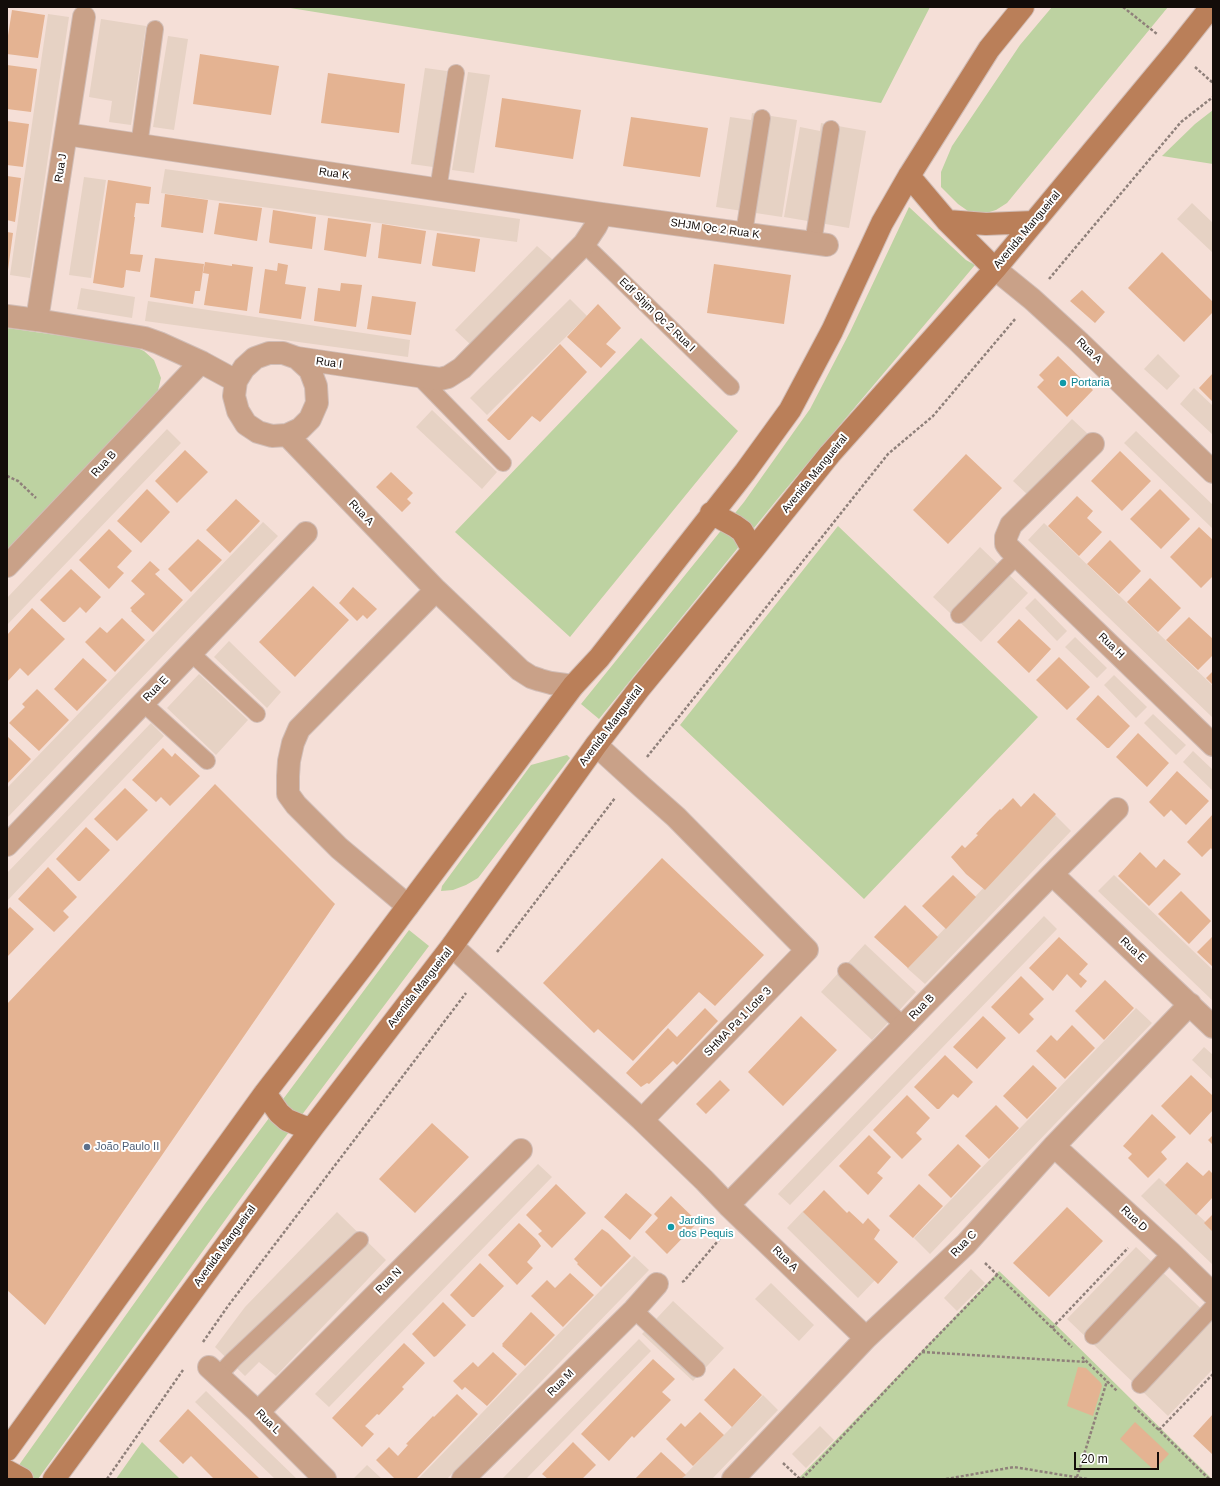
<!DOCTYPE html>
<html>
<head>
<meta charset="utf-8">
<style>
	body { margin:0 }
	#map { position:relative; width:1220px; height:1486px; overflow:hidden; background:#f5dfd7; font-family:Helvetica,sans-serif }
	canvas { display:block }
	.frame { position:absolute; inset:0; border:8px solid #130c09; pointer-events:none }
	.scale { position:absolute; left:1074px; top:1452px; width:85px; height:18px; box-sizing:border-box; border:2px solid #130c09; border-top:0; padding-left:5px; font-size:12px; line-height:14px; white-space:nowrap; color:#130c09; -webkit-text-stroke:3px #fff; paint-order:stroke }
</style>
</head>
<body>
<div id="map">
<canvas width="1220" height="1486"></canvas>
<div class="frame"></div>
<div class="scale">20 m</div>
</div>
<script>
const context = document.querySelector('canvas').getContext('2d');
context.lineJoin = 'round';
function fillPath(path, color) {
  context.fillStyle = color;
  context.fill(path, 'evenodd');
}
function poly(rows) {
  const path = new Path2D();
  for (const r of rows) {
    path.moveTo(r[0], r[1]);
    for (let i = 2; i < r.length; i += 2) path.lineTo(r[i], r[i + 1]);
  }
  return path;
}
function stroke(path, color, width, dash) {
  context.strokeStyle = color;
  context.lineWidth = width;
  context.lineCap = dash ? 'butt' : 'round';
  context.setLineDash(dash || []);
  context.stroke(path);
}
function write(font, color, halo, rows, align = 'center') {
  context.font = font + ' Helvetica,sans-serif';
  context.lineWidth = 4;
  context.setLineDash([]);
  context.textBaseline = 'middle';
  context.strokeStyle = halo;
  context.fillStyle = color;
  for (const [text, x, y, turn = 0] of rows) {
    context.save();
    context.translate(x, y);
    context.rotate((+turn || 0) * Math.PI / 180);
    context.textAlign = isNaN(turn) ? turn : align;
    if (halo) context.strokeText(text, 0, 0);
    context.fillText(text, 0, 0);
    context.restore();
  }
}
const industrial = poly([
	[48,14,69,17,30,278,10,275],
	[101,19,146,26,131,125,109,122,112,101,89,97],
	[168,36,188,39,174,130,153,127],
	[425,68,447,71,433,167,411,164],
	[468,72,490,75,474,173,452,170],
	[752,113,797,120,782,217,716,207,730,117,751,120],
	[821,123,866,131,849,228,784,217,800,127,820,131],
	[165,169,520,219,517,242,161,193],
	[84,177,106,180,91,278,69,275],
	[1192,203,1213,223,1213,253,1177,219],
	[537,246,553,260,471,345,455,330],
	[81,288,135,297,132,318,77,309],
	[570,299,587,316,487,415,470,398],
	[148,301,410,340,408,357,145,321],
	[1158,354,1180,376,1167,390,1144,369],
	[1194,388,1213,406,1213,435,1180,404],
	[432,410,497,472,482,489,416,427],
	[1072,419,1088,434,1029,496,1013,481],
	[167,429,181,443,7,625,7,598],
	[1136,431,1213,505,1213,529,1124,443],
	[263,522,278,536,7,818,7,788],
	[1044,523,1213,686,1213,718,1028,540],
	[980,547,1028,593,981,642,933,597],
	[1035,598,1067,631,1057,641,1025,608],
	[1075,637,1107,668,1097,678,1065,647],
	[229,641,281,692,267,708,214,657],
	[199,674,248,720,216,755,167,708],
	[1114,675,1147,707,1136,718,1104,685],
	[1153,714,1186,745,1176,755,1144,723],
	[151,723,164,736,7,901,7,873],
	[1193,751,1213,770,1213,791,1183,762],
	[1054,814,1071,831,925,984,907,968],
	[1114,875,1213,970,1213,1001,1098,891],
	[1044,916,1057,929,790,1205,778,1194],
	[865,944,916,992,872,1040,821,992],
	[1136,1008,1152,1023,930,1254,914,1238],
	[1204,1047,1213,1055,1213,1080,1192,1060],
	[538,1164,552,1177,329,1407,315,1394],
	[1159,1178,1213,1229,1213,1265,1141,1196],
	[804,1210,876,1279,858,1298,787,1228],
	[337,1212,386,1260,276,1376,259,1362,245,1376,215,1347,245,1307],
	[1136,1247,1213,1320,1213,1369,1168,1416,1067,1319],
	[634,1256,649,1270,447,1479,418,1479],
	[971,1269,985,1283,957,1311,944,1298],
	[771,1283,814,1325,799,1341,755,1299],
	[673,1301,724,1348,693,1381,642,1334],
	[639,1339,651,1351,526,1479,502,1479],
	[206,1391,297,1479,275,1479,195,1402],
	[763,1395,778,1410,712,1479,681,1479],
	[820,1426,834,1440,806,1468,792,1454],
	[367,1465,382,1479,353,1479]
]);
const green = poly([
	[284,7,930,7,881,103],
	[1052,7,1168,7,1007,203,996,210,983,214,968,211,958,204,941,187,941,172,952,146,1020,45],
	[1213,110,1213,164,1162,156,1195,124],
	[909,207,966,260,975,265,780,496,599,719,581,704,744,502,810,409,850,332],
	[7,328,133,346,144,351,154,360,161,378,156,399,7,556],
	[641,338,738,431,570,637,455,532],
	[838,526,1038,717,864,899,680,725],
	[567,755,570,758,478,878,466,885,453,890,441,891,442,886,531,765],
	[409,930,429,946,283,1140,38,1479,9,1479,205,1204],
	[999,1271,1056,1325,1212,1479,798,1479],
	[142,1442,180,1479,116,1479]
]);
const building = poly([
	[12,10,45,15,38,58,7,54,7,42],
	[200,54,279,66,271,115,193,104],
	[7,65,37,69,31,112,7,109],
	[328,73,405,84,399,133,321,123],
	[502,98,581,110,573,159,495,147],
	[631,117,708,128,700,177,623,166],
	[7,121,29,124,23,167,7,165],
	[7,176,21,178,15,222,7,220],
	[108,180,151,187,149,204,136,203,134,217,135,217,130,254,143,255,140,272,126,270,124,287,122,288,93,283],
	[165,194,208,200,203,233,161,227],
	[219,203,262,208,257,241,214,234],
	[273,210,316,217,312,249,270,243,269,242],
	[328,218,371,224,366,257,324,250],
	[382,224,426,231,421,264,378,258],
	[7,232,13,233,8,270,7,270],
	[437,233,480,239,475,272,433,266,432,265],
	[1162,252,1213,302,1213,312,1184,342,1128,288],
	[155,258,204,264,200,291,195,291,193,304,150,297],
	[205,262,232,266,232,264,253,267,247,311,204,305,209,274,203,273],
	[278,263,288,265,285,284,306,287,301,319,259,313,265,269,277,271],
	[714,264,791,275,784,324,707,313],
	[341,283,362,285,356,327,314,321,318,288,340,291],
	[1082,290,1105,312,1095,323,1070,301],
	[372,296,416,302,411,335,367,329],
	[598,304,621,328,606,344,616,352,601,368,567,337],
	[560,344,587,372,540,422,532,416,510,440,508,440,487,420],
	[1058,356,1093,390,1067,417,1037,387,1044,380,1039,375],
	[1213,373,1213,402,1199,388],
	[185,450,208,472,177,503,155,481],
	[1120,451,1151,481,1122,511,1091,481],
	[966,454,1002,488,948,544,913,510],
	[391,472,413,493,407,499,411,503,402,512,376,487],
	[147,489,170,512,141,543,117,521],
	[1160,489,1190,519,1161,549,1130,519],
	[1077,496,1093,511,1087,518,1102,532,1079,556,1048,526],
	[236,499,260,521,230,553,206,530],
	[1199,527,1213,540,1213,576,1201,588,1170,557],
	[109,529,132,551,117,567,124,573,109,589,79,560],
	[198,539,222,560,191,592,168,569],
	[1110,540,1141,571,1119,594,1087,564],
	[150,561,160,570,155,574,183,600,153,632,131,611,132,610,130,608,145,594,131,581],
	[71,569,101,597,86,613,80,607,65,622,63,622,40,600],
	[1150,578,1181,608,1158,632,1127,602],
	[313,586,349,620,295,677,259,642],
	[353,587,377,609,367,619,363,615,357,621,339,603],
	[32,608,65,639,28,676,20,668,7,682,7,635],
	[1189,617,1213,639,1213,655,1198,670,1166,640],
	[122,618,145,640,115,672,85,642,100,627,107,633],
	[1019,619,1051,649,1029,673,997,642],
	[1059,657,1090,687,1067,710,1036,680],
	[83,658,107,680,77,711,54,689],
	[1213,671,1213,685,1206,678],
	[37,689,69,720,39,751,9,723,25,707,22,704],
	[1098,695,1130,726,1109,748,1107,748,1076,719],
	[1138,733,1169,763,1147,787,1116,757],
	[7,736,31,759,7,784],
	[163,748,172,757,175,753,200,776,170,806,161,797,156,802,132,780],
	[1177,771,1209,801,1186,825,1171,810,1164,817,1149,802],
	[215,784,335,904,45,1325,7,1290,7,1004],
	[125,788,148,810,117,841,94,819],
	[1034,793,1056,814,985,890,966,874,951,857,962,845,965,848,978,835,976,834,988,821,1000,809,1001,810,1013,798,1021,807],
	[1213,814,1213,851,1211,848,1202,857,1187,842],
	[86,827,110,850,80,881,78,881,56,859],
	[1140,852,1156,868,1164,859,1181,874,1149,906,1118,876],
	[662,858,764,955,715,1006,699,992,633,1061,598,1029,594,1033,543,983],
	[48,867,77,897,63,911,69,917,54,932,18,899],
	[953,875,976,897,946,929,922,906],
	[1181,891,1211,921,1189,944,1158,914],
	[905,905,938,937,908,968,874,937],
	[10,907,34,929,7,957,7,910],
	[1213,936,1213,967,1197,952],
	[1059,937,1088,964,1079,974,1087,981,1081,988,1067,974,1053,991,1029,968],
	[1021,976,1044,999,1029,1014,1034,1019,1019,1034,991,1007],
	[1105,980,1134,1008,1104,1040,1075,1011],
	[705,1008,718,1021,677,1065,673,1061,649,1084,647,1083,641,1087,626,1073,668,1028,677,1037],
	[801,1016,837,1050,783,1106,748,1072],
	[983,1016,1006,1038,977,1069,953,1047],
	[1072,1025,1095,1048,1065,1079,1036,1051,1051,1035,1057,1041],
	[945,1055,973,1082,958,1098,953,1094,939,1109,937,1109,914,1087],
	[1033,1065,1057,1088,1027,1119,1003,1096],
	[1191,1075,1213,1096,1213,1110,1190,1135,1161,1106],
	[720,1080,730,1090,706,1114,696,1104],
	[907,1095,930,1118,916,1133,922,1139,902,1159,873,1130],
	[996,1105,1019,1128,989,1159,965,1136],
	[1152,1114,1176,1137,1161,1152,1167,1159,1148,1178,1128,1158,1132,1154,1123,1146],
	[432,1123,469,1157,415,1213,379,1179],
	[869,1135,891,1157,877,1173,883,1178,868,1195,839,1166],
	[1213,1135,1213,1145,1208,1140],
	[958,1144,981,1166,951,1198,928,1175],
	[1187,1162,1203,1176,1209,1170,1213,1174,1213,1197,1196,1215,1165,1185],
	[556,1184,586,1213,552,1248,538,1234,542,1231,526,1215],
	[919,1184,943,1206,913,1238,889,1216],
	[824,1190,847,1213,849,1211,863,1224,868,1218,880,1230,874,1239,898,1262,878,1284,803,1212],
	[626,1193,652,1215,630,1240,604,1217],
	[671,1196,698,1222,667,1254,645,1232,658,1218,654,1214],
	[1067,1207,1103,1241,1049,1297,1013,1263],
	[1213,1214,1213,1232,1204,1223],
	[519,1223,537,1240,541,1246,527,1262,533,1268,517,1285,488,1255],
	[602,1229,608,1233,631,1256,601,1287,577,1264,578,1263,574,1259],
	[480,1263,504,1286,474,1317,472,1317,450,1295],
	[570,1273,594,1295,563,1327,531,1296,547,1280,555,1288],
	[443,1302,466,1325,436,1356,434,1357,412,1334],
	[531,1312,555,1335,525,1366,502,1346,503,1345,502,1344],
	[404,1343,425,1363,402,1387,404,1389,403,1390,379,1415,377,1414,365,1426,374,1434,362,1447,332,1418],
	[493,1352,517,1374,487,1406,465,1387,462,1390,453,1381,473,1362,478,1367],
	[653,1359,675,1379,662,1392,671,1400,634,1438,632,1436,609,1461,581,1434],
	[1078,1367,1086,1368,1101,1383,1102,1386,1093,1416,1067,1406],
	[734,1368,762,1395,732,1427,704,1400],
	[457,1394,478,1414,416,1479,395,1479,376,1460,389,1447,398,1456,408,1445,406,1444,433,1416,434,1417],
	[188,1409,260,1479,214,1479,191,1456,183,1464,159,1441],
	[700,1412,724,1435,693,1466,666,1439,681,1423,685,1427],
	[1213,1414,1213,1455,1193,1436],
	[1135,1422,1169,1454,1154,1470,1120,1439],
	[573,1442,596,1465,582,1479,548,1479,542,1474],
	[661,1452,686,1475,681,1479,635,1479]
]);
const path = poly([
	[1123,7,1157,34],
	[1195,67,1213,83],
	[1049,279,1181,122,1213,97],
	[7,476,18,481,36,498],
	[647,757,888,454,933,416,1016,318],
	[497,952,615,798],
	[985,1263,1072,1347],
	[682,1282,684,1281,723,1235],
	[1052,1328,1128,1248],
	[203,1342,228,1306,466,993],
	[922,1352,1087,1362],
	[1082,1357,1117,1391],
	[1134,1407,1159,1430],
	[783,1463,800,1479],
	[1077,1477,1107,1381],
	[107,1479,183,1370],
	[802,1479,922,1352,997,1275],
	[946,1479,1014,1467,1087,1479],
	[1209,1479,1159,1430,1213,1374]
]);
const lane = poly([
	[139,146,155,29],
	[438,190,456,73],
	[744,233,762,118],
	[813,243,831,129],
	[584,244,731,387],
	[418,376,503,463],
	[959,615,1017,556],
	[191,653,257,714],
	[143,703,207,761],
	[846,971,904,1026],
	[634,1310,697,1369],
	[1093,1336,1171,1253],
	[219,1375,233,1360,360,1240],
	[1140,1385,1213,1307]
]);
const street = poly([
	[66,134,602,214,827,245],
	[995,269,1032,299,1079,342,1213,472],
	[7,316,37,320,145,338,159,343,201,362,236,381],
	[37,320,84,17],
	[297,358,310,370,316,386,317,403,310,419,300,429,287,435,272,436,258,432,246,424,238,411,234,396,236,381,244,368,255,358,269,353,283,353,297,358,418,376,440,379,448,377,462,368,584,244,596,226,602,214],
	[287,435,436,590],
	[1093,444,1011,525,1006,537,1006,544,1009,548,1213,745],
	[7,566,201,362],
	[7,845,306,533],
	[1052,874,1213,1027],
	[408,906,339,848,296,805,288,794,288,776,289,761,293,743,299,729,436,590,520,670,531,677,540,680,551,683,573,686],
	[452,946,642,1120,807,950,676,817,641,786,596,745],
	[642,1120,704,1180,728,1205,866,1338],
	[1054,1146,1171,1253,1213,1294],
	[728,1205,1052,874,1117,809],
	[209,1367,258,1412,325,1479],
	[258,1412,521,1150],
	[463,1479,634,1310,657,1284],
	[733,1479,866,1338,966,1244,1054,1146,1190,1004]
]);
const secondary = poly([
	[909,176,947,221,995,269],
	[947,221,986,224,1034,222],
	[711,513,735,526,742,531,753,550],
	[265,1093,279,1113,287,1120,304,1127,313,1127],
	[7,1450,265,1093,363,966,573,686,599,658,745,472,790,410,832,331,882,223,909,176,989,49,1023,7],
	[7,1471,22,1479],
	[54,1479,313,1127,452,946,596,745,639,689,753,550,830,454,995,269,1176,51,1211,7]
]);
const markers = [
	[1063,383,4,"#0f9aa8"],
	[87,1147,4,"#5c6f8a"],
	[671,1227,4,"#0f9aa8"]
];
const streetNames = [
	["Rua J",61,168,-81],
	["Rua K",334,174,8],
	["SHJM Qc 2 Rua K",715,229,8],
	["Avenida Mangueiral",1027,230,-50],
	["Edf Shjm Qc 2 Rua I",657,315,44],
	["Rua A",1089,351,44],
	["Rua I",329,363,8],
	["Rua B",104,464,-47],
	["Avenida Mangueiral",815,474,-51],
	["Rua A",361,513,46],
	["Rua H",1111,646,44],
	["Rua E",156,689,-46],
	["Avenida Mangueiral",611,726,-53],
	["Rua E",1133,950,43],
	["Avenida Mangueiral",420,988,-52],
	["Rua B",922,1007,-46],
	["SHMA Pa 1 Lote 3",738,1022,-46],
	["Rua D",1134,1219,43],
	["Rua C",964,1244,-46],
	["Avenida Mangueiral",225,1246,-54],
	["Rua A",785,1259,44],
	["Rua N",389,1281,-45],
	["Rua M",561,1383,-45],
	["Rua L",268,1422,45]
];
const cultureNames = [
	["Portaria",1071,383],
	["Jardins",679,1221],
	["dos Pequis",679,1234]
];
const serviceNames = [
	["João Paulo II",95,1147]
];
fillPath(industrial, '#e6d2c4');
fillPath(green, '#bdd2a1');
fillPath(building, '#e4b392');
stroke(lane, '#d1bdb6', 18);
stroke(street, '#d1bdb6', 24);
stroke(secondary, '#d1bdb6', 24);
stroke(path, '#8f807a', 2.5, [3, 2]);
stroke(lane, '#c9a188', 16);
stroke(street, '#c9a188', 22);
stroke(secondary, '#ba7f59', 22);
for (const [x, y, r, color] of markers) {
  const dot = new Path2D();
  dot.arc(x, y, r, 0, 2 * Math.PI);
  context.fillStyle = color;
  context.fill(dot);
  stroke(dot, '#fff', 1.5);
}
write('11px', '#130c09', '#fff', streetNames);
write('11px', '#0d838f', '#fff', cultureNames, 'left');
write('11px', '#4e5e75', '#fff', serviceNames, 'left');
</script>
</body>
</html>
